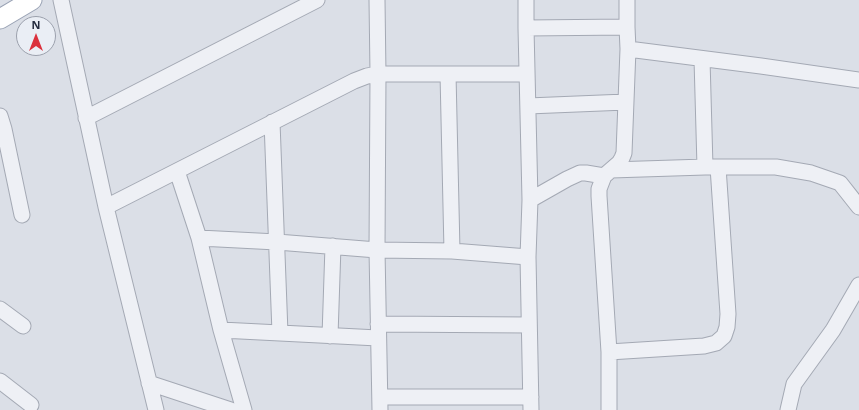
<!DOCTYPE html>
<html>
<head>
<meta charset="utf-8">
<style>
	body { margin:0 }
	#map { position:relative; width:859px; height:410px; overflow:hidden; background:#dbdfe7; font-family:"Open Sans",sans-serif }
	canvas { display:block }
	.north { position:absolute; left:16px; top:16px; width:40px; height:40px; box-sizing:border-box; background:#eaeef5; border:1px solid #9ba0ac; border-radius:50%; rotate:0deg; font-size:11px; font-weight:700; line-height:16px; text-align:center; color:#242b3e }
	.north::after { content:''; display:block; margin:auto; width:14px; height:18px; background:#db313d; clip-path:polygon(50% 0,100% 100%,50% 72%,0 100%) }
</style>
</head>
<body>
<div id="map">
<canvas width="859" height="410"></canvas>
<div class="north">N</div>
</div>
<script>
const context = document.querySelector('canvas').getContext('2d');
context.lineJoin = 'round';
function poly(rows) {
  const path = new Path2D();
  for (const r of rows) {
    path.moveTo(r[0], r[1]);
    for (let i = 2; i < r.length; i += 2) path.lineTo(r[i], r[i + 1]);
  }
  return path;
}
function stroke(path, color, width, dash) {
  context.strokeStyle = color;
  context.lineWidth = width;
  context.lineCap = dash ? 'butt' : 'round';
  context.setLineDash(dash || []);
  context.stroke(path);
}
const minor = poly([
	[61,0,106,207,156,410],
	[377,0,378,74,377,250,380,410],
	[526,0,526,28],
	[627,0,627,27],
	[702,59,705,167,776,167,811,173,840,183,859,207],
	[448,74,452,251],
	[528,106,626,102],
	[0,116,4,129,22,215],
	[86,118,317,0],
	[272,122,280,333],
	[611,170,705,167],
	[177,171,199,238,221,330,244,410],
	[530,200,567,179,580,173,586,173,604,176],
	[106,207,354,81,367,76,378,74,527,74],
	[199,238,277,242,377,250,452,251,528,257],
	[0,309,23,326],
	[378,324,529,325],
	[221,330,378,338],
	[330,336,333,246],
	[609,352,704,346,716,343,724,336,727,327,728,314,718,167],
	[0,381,31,405],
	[149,383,231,410],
	[380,397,531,397],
	[531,410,528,257,530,200,526,28,627,27,628,49,761,66,859,80],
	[609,410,609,352,599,196,599,189,604,176,619,163,622,158,624,153,628,49],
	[788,410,794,384,833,330,859,285]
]);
const major = poly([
	[0,19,32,0]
]);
stroke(minor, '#a4a9b4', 17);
stroke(major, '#99a2b4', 21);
stroke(minor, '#eef0f5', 15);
stroke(major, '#fff', 19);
</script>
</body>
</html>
